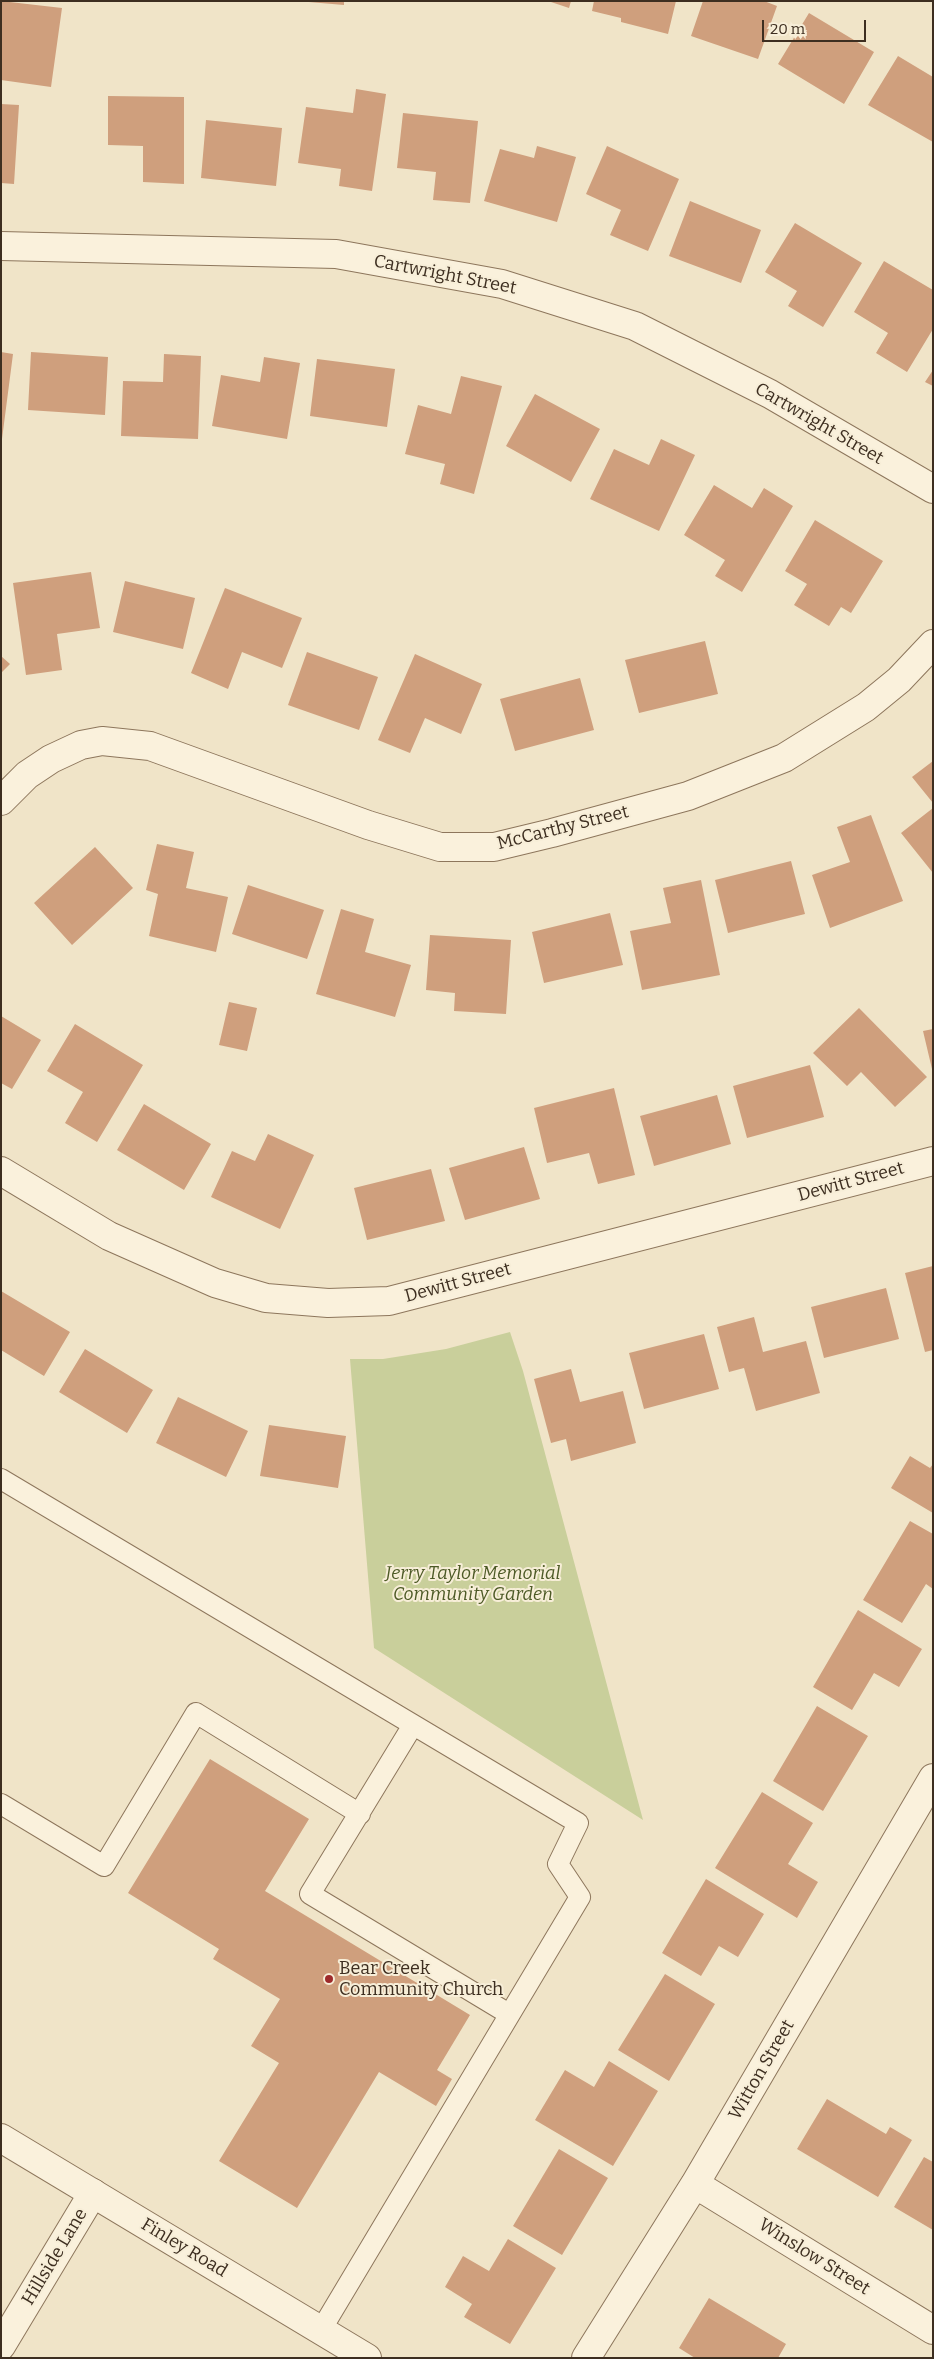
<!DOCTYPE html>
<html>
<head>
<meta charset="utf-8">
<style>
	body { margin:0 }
	#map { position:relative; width:934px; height:2359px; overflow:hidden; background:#f0e4c8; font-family:Bitter,serif }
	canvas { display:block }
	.frame { position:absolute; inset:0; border:2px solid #3d2e20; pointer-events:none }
	.scale { position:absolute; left:762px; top:20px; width:104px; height:22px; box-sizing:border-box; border:2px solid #3d2e20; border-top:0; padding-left:6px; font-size:15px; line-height:18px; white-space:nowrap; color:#3d2e20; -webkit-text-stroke:4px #f7eed8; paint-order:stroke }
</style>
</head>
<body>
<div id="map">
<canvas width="934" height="2359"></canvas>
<div class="frame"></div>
<div class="scale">20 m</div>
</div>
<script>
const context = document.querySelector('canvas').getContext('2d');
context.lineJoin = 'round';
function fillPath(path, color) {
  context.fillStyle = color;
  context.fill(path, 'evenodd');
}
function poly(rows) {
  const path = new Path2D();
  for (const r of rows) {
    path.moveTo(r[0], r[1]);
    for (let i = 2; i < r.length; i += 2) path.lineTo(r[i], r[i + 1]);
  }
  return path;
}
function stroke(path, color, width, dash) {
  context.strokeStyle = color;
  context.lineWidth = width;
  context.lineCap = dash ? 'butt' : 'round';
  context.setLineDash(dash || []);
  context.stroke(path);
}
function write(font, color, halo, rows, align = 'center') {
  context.font = font + ' Bitter,serif';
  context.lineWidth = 4;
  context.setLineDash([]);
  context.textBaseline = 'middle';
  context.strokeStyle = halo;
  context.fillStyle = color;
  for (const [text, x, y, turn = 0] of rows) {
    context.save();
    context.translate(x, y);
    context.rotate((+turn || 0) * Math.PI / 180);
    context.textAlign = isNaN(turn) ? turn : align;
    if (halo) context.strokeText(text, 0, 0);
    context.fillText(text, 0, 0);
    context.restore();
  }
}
const green = poly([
	[510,1332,523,1371,643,1820,374,1648,350,1359,383,1359,446,1349]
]);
const building = poly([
	[1,1,62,8,51,87,1,80],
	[297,1,344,1,344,5],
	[548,1,571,1,569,8],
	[594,1,676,1,668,34,621,22,621,18,592,11],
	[703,1,764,1,777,6,758,59,691,36],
	[809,13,874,52,844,104,778,64],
	[898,56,933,77,933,142,868,105],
	[356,89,386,94,372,191,339,186,341,169,298,163,306,107,353,113],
	[108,96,184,97,184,184,143,182,143,146,108,145],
	[1,104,19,105,14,184,1,183],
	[403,113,478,121,470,203,433,200,436,172,397,168],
	[206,120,282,128,276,186,201,178],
	[537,146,576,157,557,222,484,201,500,149,534,158],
	[607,146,679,179,648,251,610,235,621,210,586,194],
	[690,201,761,230,741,283,669,256],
	[795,223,862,263,823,327,788,306,797,291,765,272],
	[884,261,933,290,933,329,907,372,876,353,888,333,854,312],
	[1,352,13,354,2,439,1,438],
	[31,352,108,357,105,415,28,410],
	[164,354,201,356,198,439,121,436,123,381,163,382],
	[264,357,300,363,287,439,212,426,221,375,260,382],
	[317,359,395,369,387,427,310,416],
	[933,370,933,386,925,382],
	[461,376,502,386,474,494,440,484,445,464,405,454,418,405,451,414],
	[535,394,600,429,571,482,506,446],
	[661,439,695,455,659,531,590,499,614,449,649,465],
	[714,485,752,508,764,488,793,506,742,592,715,576,725,560,684,535],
	[815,520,883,561,851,613,841,607,829,626,794,605,807,584,785,571],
	[91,572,100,628,57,634,62,670,26,675,13,583],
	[125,581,195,598,183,649,113,632],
	[225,588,302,618,282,668,242,652,228,689,191,673],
	[705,641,718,694,639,713,625,660],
	[307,652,378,677,359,730,288,705],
	[415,654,482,684,461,734,425,718,410,753,378,740],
	[1,656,10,664,1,673],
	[580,678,594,730,515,751,500,699],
	[933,761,933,803,912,777],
	[933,808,933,873,901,833],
	[871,815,903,901,830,928,812,875,850,862,837,827],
	[157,844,194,852,186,888,228,897,216,952,149,936,158,894,146,890],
	[95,847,133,888,72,945,34,903],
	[791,861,805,914,728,933,715,880],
	[701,880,720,975,642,990,630,931,671,923,663,888],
	[248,885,324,910,307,959,232,934],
	[341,909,374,919,365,952,411,965,395,1017,316,994],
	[610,913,623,965,544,983,532,932],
	[430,935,511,940,506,1014,454,1011,455,993,426,990],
	[229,1002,257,1008,247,1051,219,1045],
	[859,1008,927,1077,895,1107,861,1072,847,1086,813,1053],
	[1,1016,41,1040,12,1089,1,1083],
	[75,1024,143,1065,97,1142,65,1123,83,1092,47,1071],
	[933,1029,933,1069,932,1069,923,1031],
	[810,1065,824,1117,747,1138,733,1086],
	[614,1088,635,1175,598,1184,589,1153,547,1163,534,1108],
	[717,1095,731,1144,654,1166,640,1116],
	[144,1104,211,1144,184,1190,117,1150],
	[268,1134,314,1155,280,1229,211,1197,232,1151,255,1161],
	[524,1147,540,1199,465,1220,449,1168],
	[431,1169,445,1221,367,1240,354,1188],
	[933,1266,933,1350,925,1352,905,1273],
	[886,1288,899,1339,824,1358,811,1307],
	[1,1291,70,1332,44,1376,1,1350],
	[754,1317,763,1352,806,1341,820,1393,756,1411,744,1368,729,1372,717,1327],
	[704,1334,719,1389,644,1409,629,1353],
	[85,1349,153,1390,127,1433,59,1392],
	[571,1369,580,1402,623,1391,636,1443,571,1461,566,1439,551,1443,534,1379],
	[178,1397,248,1431,226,1477,156,1443],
	[269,1425,346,1436,338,1488,260,1476],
	[910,1456,930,1468,933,1464,933,1513,891,1488],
	[910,1521,933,1534,933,1589,926,1584,902,1623,863,1600],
	[858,1610,922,1649,899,1687,874,1673,852,1710,813,1687],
	[817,1706,868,1736,823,1811,773,1781],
	[210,1759,309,1819,265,1891,470,2015,437,2070,452,2079,436,2106,379,2072,297,2208,219,2161,279,2063,251,2046,280,1999,213,1959,219,1949,128,1893],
	[762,1792,813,1823,788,1864,818,1882,797,1918,715,1868],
	[706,1879,764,1914,738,1957,719,1946,701,1976,662,1953],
	[665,1974,715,2004,669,2081,618,2050],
	[609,2061,658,2091,613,2166,535,2120,565,2070,594,2087],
	[827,2099,886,2134,890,2127,912,2140,878,2197,797,2149],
	[559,2149,608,2178,562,2255,513,2226],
	[924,2157,933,2162,933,2230,894,2207],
	[508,2239,556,2268,510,2344,464,2317,472,2304,445,2287,463,2256,489,2271],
	[709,2298,786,2344,778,2358,695,2358,679,2348]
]);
const service = poly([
	[1,1479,578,1823,558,1864,580,1897,321,2330],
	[413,1725,310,1894,509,2014],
	[1,1804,104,1866,196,1713,360,1814]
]);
const minor = poly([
	[1,246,336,254,502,284,635,326,770,394,933,489],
	[1,801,27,775,51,759,81,745,102,741,150,746,368,825,440,847,494,847,552,833,688,796,784,758,866,707,899,680,933,644],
	[1,1171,109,1236,215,1283,266,1298,328,1303,389,1301,933,1161],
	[695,2184,933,2330],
	[1,2346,93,2193],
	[586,2358,695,2184,933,1778]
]);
const tertiary = poly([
	[1,2138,367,2358]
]);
const markers = [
	[329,1979,5,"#9e2a2b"]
];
const streetNames = [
	["Cartwright Street",445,275,11],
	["Cartwright Street",819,424,30],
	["McCarthy Street",563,828,-14],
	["Dewitt Street",851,1182,-15],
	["Dewitt Street",458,1283,-15],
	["Witton Street",762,2070,-60],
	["Finley Road",184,2248,31],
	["Hillside Lane",55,2257,-59],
	["Winslow Street",814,2257,32]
];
const parkNames = [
	["Jerry Taylor Memorial",473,1574],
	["Community Garden",473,1595]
];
const poiNames = [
	["Bear Creek",339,1969],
	["Community Church",339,1990]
];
fillPath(green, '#c9cf9b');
fillPath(building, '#cf9f7d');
stroke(service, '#8d765c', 22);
stroke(minor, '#8d765c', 30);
stroke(tertiary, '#8d765c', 30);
stroke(service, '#faf1dc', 20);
stroke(minor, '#faf1dc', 28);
stroke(tertiary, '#faf1dc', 28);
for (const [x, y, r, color] of markers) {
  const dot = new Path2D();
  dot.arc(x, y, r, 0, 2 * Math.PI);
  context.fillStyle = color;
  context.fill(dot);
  stroke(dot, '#f7eed8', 2);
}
write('18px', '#3d2e20', '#f7eed8', streetNames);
write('italic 18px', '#4d5a26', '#f7eed8', parkNames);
write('18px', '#3d2e20', '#f7eed8', poiNames, 'left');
</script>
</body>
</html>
